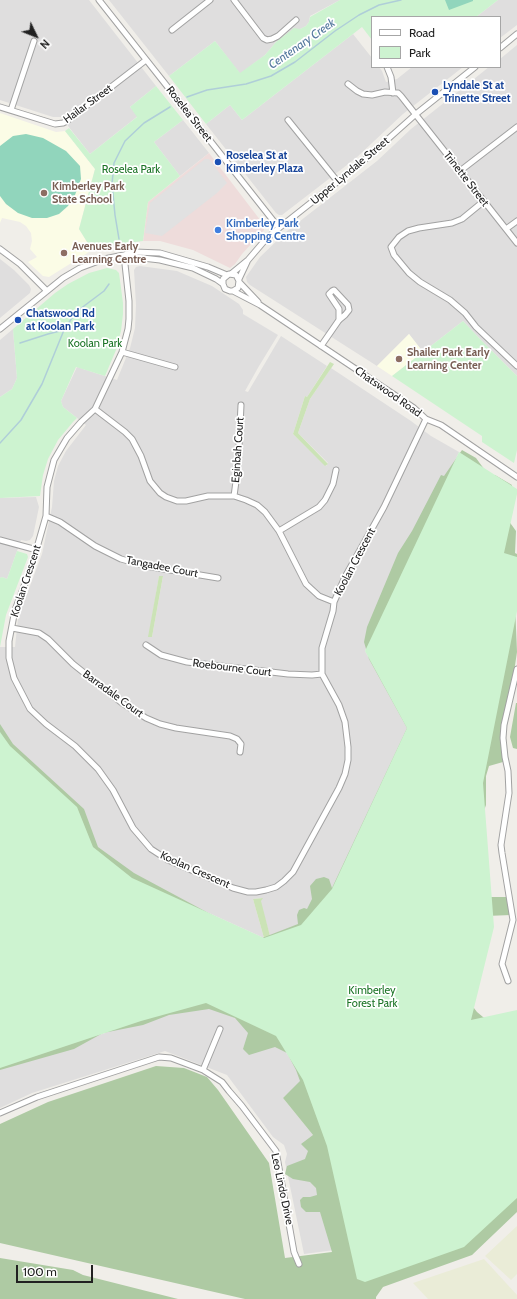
<!DOCTYPE html>
<html>
<head>
<meta charset="utf-8">
<style>
	body { margin:0 }
	#map { position:relative; width:517px; height:1299px; overflow:hidden; background:#f0eee9; font-family:Cabin,sans-serif }
	canvas { display:block }
	.legend { position:absolute; left:371px; top:16px; width:130px; height:52px; box-sizing:border-box; background:#fff; border:1px solid #a6a6a6; margin:0; padding:5px 7px; list-style:none; font-size:12px; color:#212121 }
	.legend li { display:flex; align-items:center; gap:8px; height:20px }
	.legend b { width:20px; border:1px solid #a6a6a6 }
	.north { position:absolute; left:16px; top:16px; width:40px; height:40px; -webkit-text-stroke:3px #fff; paint-order:stroke; rotate:133deg; font-size:11px; font-weight:700; line-height:16px; text-align:center; color:#212121 }
	.north::after { content:''; display:block; margin:auto; width:14px; height:18px; background:#212121; clip-path:polygon(50% 0,100% 100%,50% 72%,0 100%) }
	.scale { position:absolute; left:16px; top:1265px; width:77px; height:18px; box-sizing:border-box; border:2px solid #212121; border-top:0; padding-left:5px; font-size:12px; line-height:14px; white-space:nowrap; color:#212121; -webkit-text-stroke:3px #fff; paint-order:stroke }
</style>
</head>
<body>
<div id="map">
<canvas width="517" height="1299"></canvas>
<ul class="legend">
<li><b style="height:5px;background:#fff"></b>Road</li>
<li><b style="height:11px;background:#cdf3d0"></b>Park</li>
</ul>
<div class="north">N</div>
<div class="scale">100 m</div>
</div>
<script>
const context = document.querySelector('canvas').getContext('2d');
context.lineJoin = 'round';
function fillPath(path, color) {
  context.fillStyle = color;
  context.fill(path, 'evenodd');
}
function poly(rows) {
  const path = new Path2D();
  for (const r of rows) {
    path.moveTo(r[0], r[1]);
    for (let i = 2; i < r.length; i += 2) path.lineTo(r[i], r[i + 1]);
  }
  return path;
}
function stroke(path, color, width, dash) {
  context.strokeStyle = color;
  context.lineWidth = width;
  context.lineCap = dash ? 'butt' : 'round';
  context.setLineDash(dash || []);
  context.stroke(path);
}
function write(font, color, halo, rows, align = 'center') {
  context.font = font + ' Cabin,sans-serif';
  context.lineWidth = 3.5;
  context.setLineDash([]);
  context.textBaseline = 'middle';
  context.strokeStyle = halo;
  context.fillStyle = color;
  for (const [text, x, y, turn = 0] of rows) {
    context.save();
    context.translate(x, y);
    context.rotate((+turn || 0) * Math.PI / 180);
    context.textAlign = isNaN(turn) ? turn : align;
    if (halo) context.strokeText(text, 0, 0);
    context.fillText(text, 0, 0);
    context.restore();
  }
}
const residential = poly([
	[0,0,89,0,156,86,130,107,138,116,90,154,61,117,53,117,0,100],
	[109,0,340,0,310,16,309,22,306,26,276,42,265,55,240,74,215,41,169,76],
	[498,0,517,0,517,25,500,38,500,17,476,17],
	[353,34,372,58,372,67,379,67,382,71,386,82,397,79,412,67,463,67,403,114,356,158,282,215,279,215,276,213,206,124,230,105,242,120],
	[517,45,517,376,480,339,463,321,423,352,409,334,377,366,250,285,247,282,246,277,260,257,286,232,377,161,411,129,489,67,500,67,500,59],
	[183,120,209,153,180,176,154,142],
	[0,259,14,270,29,285,31,289,30,293,0,318],
	[140,266,177,271,212,286,239,304,243,310,243,314,278,335,259,366,245,391,248,392,281,336,327,366,307,397,305,396,293,434,326,466,328,463,298,433,310,399,331,368,411,421,431,436,459,452,365,651,407,728,332,889,301,925,270,936,260,901,262,898,253,899,264,938,132,878,93,847,0,732,0,647,15,647,18,618,42,554,52,507,54,481,58,466,66,451,86,425,63,407,61,401,77,367,117,380,130,348,135,328,136,305,134,270,136,267],
	[159,576,163,576,152,637,149,636],
	[13,329,17,378,12,389,0,397,0,340],
	[36,497,39,507,33,536,30,540,26,541,21,540,7,579,2,577,0,578,0,498],
	[206,1003,276,1036,303,1080,283,1098,313,1135,335,1250,304,1254,285,1162,287,1154,284,1145,273,1137,227,1075,165,1051,32,1093,0,1108,0,1068,141,1021]
]);
const commercial = poly([
	[209,153,264,225,264,230,242,254,235,264,230,268,193,250,160,241,143,241,148,202]
]);
const education = poly([
	[0,113,56,132,65,131,95,169,79,229,92,250,49,277,43,276,28,262,37,257,30,249,32,241,31,233,26,226,20,222,2,218,0,223],
	[409,334,423,352,392,376,377,366]
]);
const farmland = poly([
	[517,1226,517,1274,511,1280,485,1256],
	[484,1259,517,1295,517,1299,428,1299,413,1283]
]);
const grass = poly([
	[330,362,334,364,310,399,298,433,328,464,325,466,293,434,305,396,307,397],
	[159,576,163,576,152,637,148,637],
	[263,898,261,901,270,936,264,938,253,899]
]);
const forest = poly([
	[462,450,476,458,490,477,495,475,512,485,506,517,516,531,515,553,517,554,517,598,515,604,517,652,514,672,501,741,503,762,489,766,486,776,486,805,476,833,483,897,508,897,511,915,486,916,464,995,477,1012,489,1022,517,1021,517,1212,472,1255,383,1287,376,1297,376,1299,245,1299,0,1243,0,1124,48,1102,156,1066,184,1068,207,1077,218,1090,269,1163,285,1258,332,1252,320,1212,306,1212,301,1207,300,1200,303,1197,310,1197,317,1195,316,1188,310,1182,293,1179,285,1174,287,1166,305,1159,308,1151,301,1144,313,1135,283,1098,300,1081,296,1070,287,1053,275,1047,249,1055,243,1049,248,1033,235,1018,209,1009,169,1015,143,1025,103,1033,74,1049,0,1070,0,724,13,744,84,809,98,847,134,873,242,931,262,938,298,924,297,915,299,910,304,908,307,909,312,899,310,886,316,879,324,877,329,879,332,888,407,728,369,659,364,642,367,627,398,553,412,531,441,475,444,476],
	[516,703,517,703,517,749,513,748,510,737],
	[0,1258,73,1270,83,1275,178,1299,0,1299]
]);
const park = poly([
	[340,0,498,0,476,17,372,17,372,40,362,27,242,120,230,105,206,124,169,76,215,41,240,73,265,55,276,42,294,28,300,29,306,26,309,22,310,17],
	[156,86,183,120,154,142,180,176,148,202,143,241,110,245,92,250,79,229,95,169,65,131,69,128,90,154,137,117,130,107],
	[107,268,116,270,119,273,123,303,123,314,121,331,116,350,105,376,76,367,61,401,63,407,77,418,73,422,58,440,48,459,43,475,40,496,0,498,0,397,12,389,17,378,13,329,55,293,68,284,89,273],
	[463,321,480,339,517,376,517,450,514,463,482,442,482,436,392,376],
	[459,452,517,489,517,494,504,553,517,557,517,611,483,783,494,927,471,1020,517,1010,517,1198,464,1247,365,1282,357,1279,327,1146,303,1080,276,1036,206,1003,141,1021,0,1068,0,732,10,746,77,807,93,847,132,878,264,938,301,925,332,889,407,728,365,651],
	[17,551,27,554,28,557,6,615,0,647,0,578,2,577,7,579]
]);
const pitch = poly([
	[445,0,473,0,473,1,449,10],
	[26,134,43,138,66,151,80,166,81,179,75,195,68,206,59,214,47,218,32,218,18,213,6,204,0,196,0,146,13,136]
]);
const parking = poly([
	[205,159,209,159,227,183,217,193,162,236,145,233,150,203]
]);
const stream = poly([
	[187,97,207,90,246,84,271,76,295,62,335,31,359,15,379,5,401,0],
	[119,239,115,215,112,184,114,163,125,141,144,123,170,107],
	[20,343,48,334,64,330],
	[0,443,21,420,42,384,64,330,76,312,104,291,109,284]
]);
const minor = poly([
	[99,0,279,228],
	[234,0,263,38,267,40,272,39,278,36,296,20],
	[172,30,210,0],
	[500,48,517,34],
	[387,67,391,77,393,93],
	[348,84,357,91,363,94,372,95,385,92,398,93,401,96,517,243],
	[0,107,55,124,63,123,67,121,146,60],
	[11,110,34,41],
	[288,120,338,182],
	[460,171,517,127],
	[484,201,462,219,452,223,419,228,408,231,399,237,391,247,394,255,409,273,420,282,450,300,465,313,476,327,517,366],
	[506,229,517,221],
	[0,249,20,264,47,291],
	[124,255,129,301,129,319,128,329,122,352,95,409,81,422,67,438,54,460,47,487,46,516,32,565,15,610,9,641,9,658,14,678,30,709,46,724,75,746,98,769,113,790,133,828,151,849,168,860,233,888,248,892,256,892,266,890,276,887,284,881,293,872,339,788,345,774,348,760,348,747,345,722,339,705,322,674,322,648,333,611,334,602,345,577,384,507,426,419],
	[125,256,160,260,193,268,216,279,223,284,225,289,230,291,233,291,238,288,239,281,236,275,229,274,223,279,223,284],
	[231,274,248,260,266,239,279,228,360,164,416,114,475,67],
	[239,279,247,262],
	[239,282,258,302],
	[233,291,260,305,414,408,426,419,441,425,517,477],
	[0,329,63,278,80,268,104,259,124,255,135,252,160,253,208,267,227,275],
	[321,346,339,320,345,315,349,310,348,305,334,290,332,291,329,294,339,309,339,320],
	[122,352,175,367],
	[95,409,125,432,132,439,141,456,150,481,160,493,166,497,177,501,186,501,208,496,234,496,246,500,257,505,265,512,279,531,306,584,319,596,334,602],
	[234,496,238,467,241,405],
	[46,516,60,522,95,546,121,559,146,566,218,578],
	[279,531,319,507,325,500,333,484,336,470],
	[0,540,37,550],
	[12,628,39,633,48,639,73,664,122,703,146,718,160,724,176,728,230,736,237,739,241,744,240,752],
	[146,645,161,655,187,662,288,674,312,675,322,674],
	[508,981,502,964,513,920,502,853,501,845,509,793,508,771,505,757,503,738,504,725,517,669],
	[203,1070,220,1029],
	[0,1113,37,1097,159,1057,171,1058,203,1070,222,1082,229,1091,242,1106,276,1151,294,1252,299,1264]
]);
const markers = [
	[435,92,4,"#1a4fb4"],
	[218,162,4,"#1a4fb4"],
	[44,193,4,"#8d6e63"],
	[218,230,4,"#3f7fe0"],
	[64,253,4,"#8d6e63"],
	[18,320,4,"#1a4fb4"],
	[399,359,4,"#8d6e63"]
];
const transitNames = [
	["Lyndale St at",443,86],
	["Trinette Street",443,99],
	["Roselea St at",226,156],
	["Kimberley Plaza",226,169],
	["Chatswood Rd",26,314],
	["at Koolan Park",26,327]
];
const streetNames = [
	["Hailar Street",88,104,-36],
	["Roselea Street",189,114,52],
	["Upper Lyndale Street",350,171,-40],
	["Trinette Street",466,179,52],
	["Chatswood Road",388,392,35],
	["Eginbah Court",238,450,-86],
	["Koolan Crescent",355,562,-62],
	["Tangadee Court",162,567,11],
	["Koolan Crescent",26,581,-72],
	["Roebourne Court",232,668,7],
	["Barradale Court",113,694,36],
	["Koolan Crescent",195,870,24],
	["Leo Lindo Drive",282,1189,78]
];
const parkNames = [
	["Roselea Park",131,170],
	["Koolan Park",95,344],
	["Kimberley",372,991],
	["Forest Park",372,1004]
];
const educationNames = [
	["Kimberley Park",52,187],
	["State School",52,200],
	["Avenues Early",72,247],
	["Learning Centre",72,260],
	["Shailer Park Early",407,353],
	["Learning Center",407,366]
];
const shopNames = [
	["Kimberley Park",226,224],
	["Shopping Centre",226,237]
];
const waterNames = [
	["Centenary Creek",302,44,-35]
];
fillPath(residential, '#dfdede');
fillPath(commercial, '#eedcdb');
fillPath(education, '#fbfce6');
fillPath(farmland, '#eaecd7');
fillPath(grass, '#cbe3b6');
fillPath(forest, '#aecaa3');
fillPath(park, '#cdf3d0');
fillPath(pitch, '#91d5bc');
fillPath(parking, '#e1e1e1');
stroke(stream, '#afced8', 1.5);
stroke(minor, '#a2a2a2', 7);
stroke(minor, '#fff', 5);
for (const [x, y, r, color] of markers) {
  const dot = new Path2D();
  dot.arc(x, y, r, 0, 2 * Math.PI);
  context.fillStyle = color;
  context.fill(dot);
  stroke(dot, '#fff', 1.5);
}
write('bold 11px', '#164399', '#fff', transitNames, 'left');
write('11px', '#212121', '#fff', streetNames);
write('11px', '#1a7324', '#fff', parkNames);
write('bold 11px', '#785e54', '#fff', educationNames, 'left');
write('bold 11px', '#366cbe', '#fff', shopNames, 'left');
write('italic 12px', '#55799e', '#fff', waterNames);
</script>
</body>
</html>
